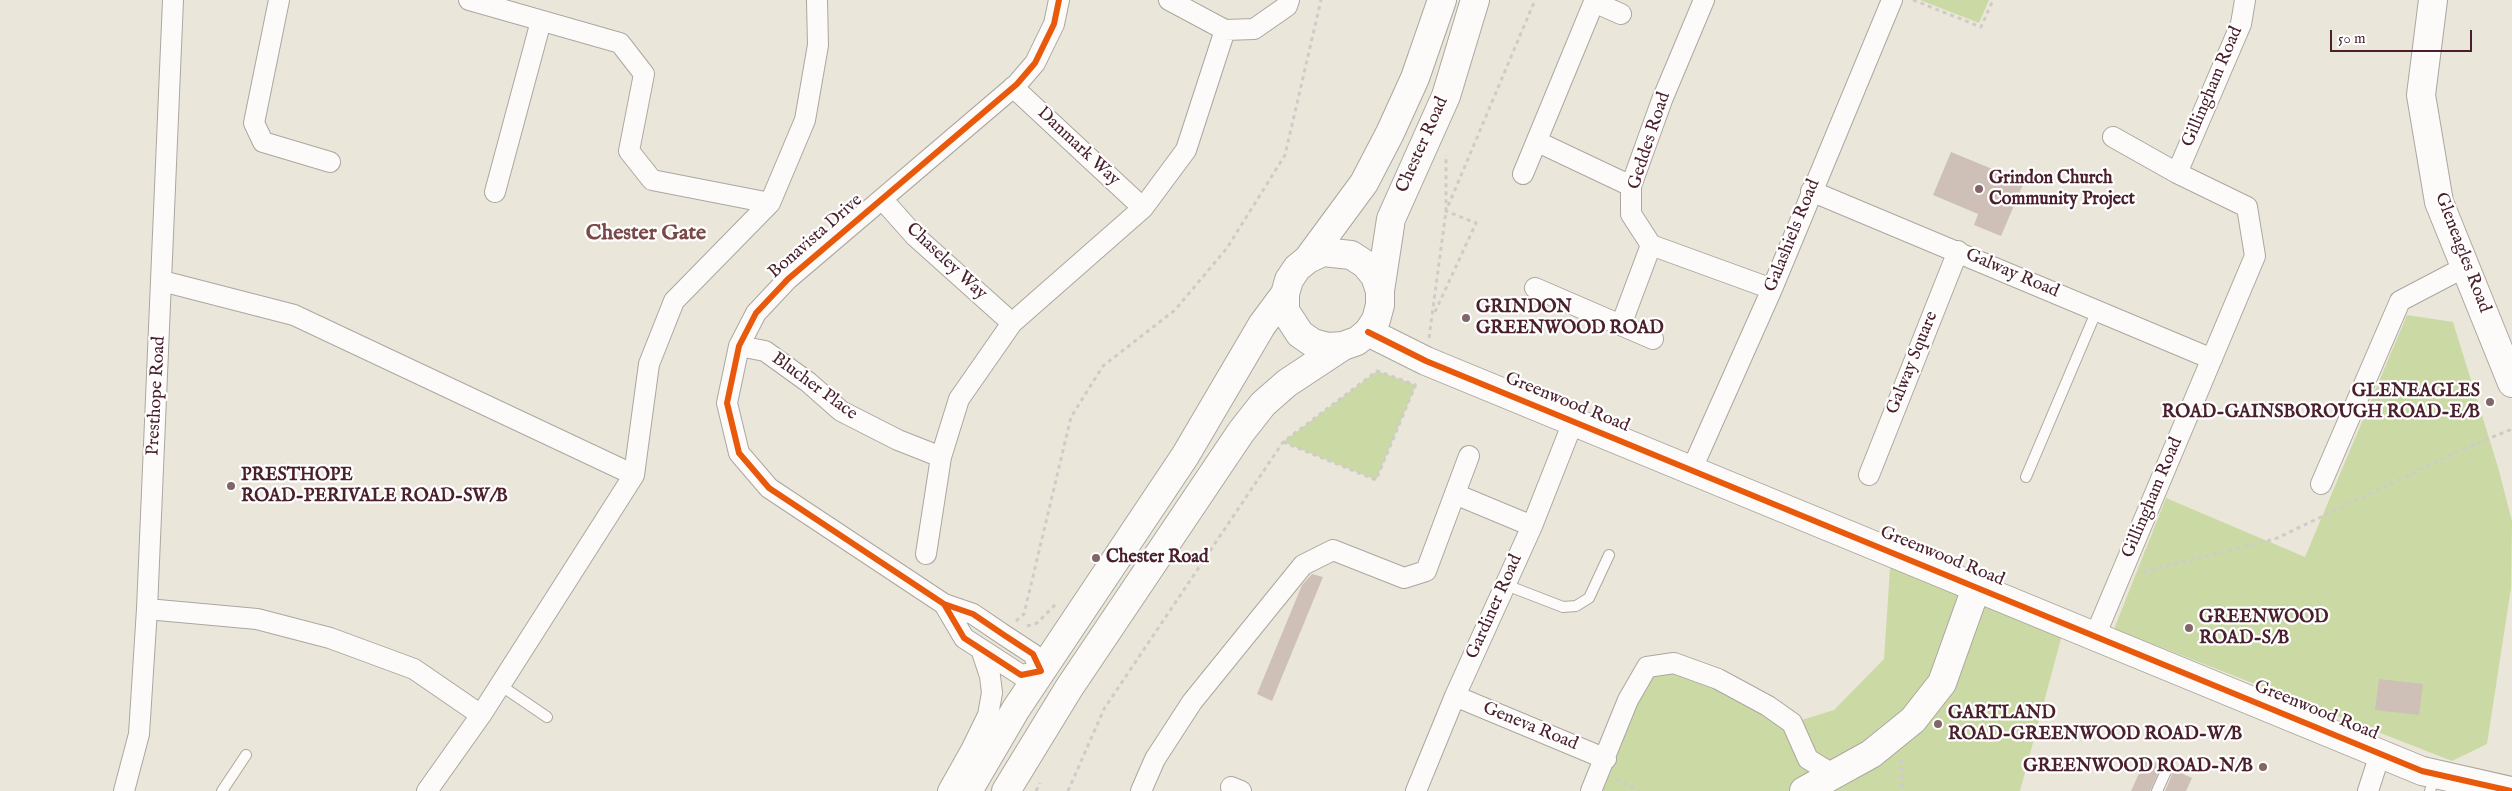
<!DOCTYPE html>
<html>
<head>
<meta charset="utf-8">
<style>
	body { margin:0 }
	#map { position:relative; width:2512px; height:791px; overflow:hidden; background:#eae7da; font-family:"IM FELL English",serif }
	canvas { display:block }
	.scale { position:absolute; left:2330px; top:30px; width:142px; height:22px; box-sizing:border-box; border:2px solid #4a1f2b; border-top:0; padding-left:6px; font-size:15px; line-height:18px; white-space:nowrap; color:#4a1f2b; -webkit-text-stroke:4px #fff; paint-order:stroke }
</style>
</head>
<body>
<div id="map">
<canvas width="2512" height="791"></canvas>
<div class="scale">50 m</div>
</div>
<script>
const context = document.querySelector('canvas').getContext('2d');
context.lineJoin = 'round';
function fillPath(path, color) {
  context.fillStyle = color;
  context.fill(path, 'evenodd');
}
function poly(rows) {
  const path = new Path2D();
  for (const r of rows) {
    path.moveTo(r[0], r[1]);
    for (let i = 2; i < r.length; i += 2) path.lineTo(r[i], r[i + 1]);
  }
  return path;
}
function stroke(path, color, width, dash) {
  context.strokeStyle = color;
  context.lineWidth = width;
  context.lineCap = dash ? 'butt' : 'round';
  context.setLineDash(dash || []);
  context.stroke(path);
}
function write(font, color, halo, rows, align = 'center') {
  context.font = font + ' "IM FELL English",serif';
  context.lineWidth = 4.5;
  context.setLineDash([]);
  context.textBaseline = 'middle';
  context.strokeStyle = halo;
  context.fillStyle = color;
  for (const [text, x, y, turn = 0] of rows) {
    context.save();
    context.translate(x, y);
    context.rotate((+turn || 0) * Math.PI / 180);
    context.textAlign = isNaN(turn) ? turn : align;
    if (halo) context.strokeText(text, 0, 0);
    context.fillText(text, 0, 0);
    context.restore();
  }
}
const green = poly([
	[1920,0,1989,0,1979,23],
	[2407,315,2453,322,2498,467,2512,521,2511,588,2487,744,2452,761,2114,629,2166,498,2305,557],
	[1377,371,1416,385,1376,480,1283,442],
	[1891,553,2065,624,2020,791,1591,791,1647,667,1674,663,1792,723,1834,710,1884,659]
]);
const building = poly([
	[1951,152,2024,182,2001,236,1974,225,1978,214,1933,195],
	[1312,574,1323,577,1272,701,1257,694,1302,585],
	[2379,679,2423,684,2419,715,2375,710],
	[2146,758,2162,765,2150,791,2131,791],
	[2174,770,2192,778,2186,791,2165,791]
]);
const path = poly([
	[1913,0,1981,27,1993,0],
	[1435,312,1476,223,1446,211,1535,0],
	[1429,338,1446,211,1446,155],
	[1283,442,1376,480,1416,384],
	[2143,572,2275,539,2459,451,2512,429],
	[1016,621,1024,614,1071,417,1103,366,1175,310,1227,248,1285,155,1321,0],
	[1027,626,1037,623,1058,602],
	[1901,759,1902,791],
	[1616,779,1639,791],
	[1036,791,1040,783],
	[1068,791,1104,709,1283,442,1377,371,1416,385]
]);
const lane = poly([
	[2026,477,2097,310],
	[1506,585,1563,607,1576,606,1589,598,1609,555],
	[500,685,547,717],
	[222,791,246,755],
	[2157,791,2167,769],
	[2430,791,2435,775]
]);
const street = poly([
	[279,0,254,123,263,142,330,162],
	[469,0,620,43,644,74,629,151,652,180,770,203],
	[1169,0,1225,30,1254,29,1287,6,1289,0],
	[1595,0,1594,2,1621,14],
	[1704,0,1662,100,1631,186,1631,214,1651,245,1772,289],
	[1013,87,1143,208],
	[2113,137,2177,173],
	[1538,142,1631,186],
	[1523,174,1594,2],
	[1811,191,2212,359],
	[495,192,541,21],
	[882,199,915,236,1012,323],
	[162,281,294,315,634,475],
	[1535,288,1653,339],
	[1621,325,1651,245],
	[739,346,765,351,808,382,841,411,898,440,941,457],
	[1691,471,1772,289,1892,0],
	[1869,475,1958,251],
	[2321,484,2400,301,2465,267],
	[1455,494,1532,526],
	[926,554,941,457,959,399,1012,323,1143,208,1186,150,1225,30],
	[944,604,964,638,1021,675,1041,671,1033,654,1004,635,973,614,944,604,769,488,739,453,727,403,739,346,756,313,788,279,1017,84,1035,63,1054,24,1059,0],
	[147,609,257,619,330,638,414,669,481,715],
	[2095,636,2255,256,2247,207,2177,173,2241,24,2245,0],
	[1455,696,1606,759],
	[1231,787,1241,791],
	[124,791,139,734,147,609,173,0],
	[427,791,481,715,634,475,649,364,674,301,770,203,805,120,818,45,817,0],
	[948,791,971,750,988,715,992,693,990,676,981,649],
	[1141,791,1155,759,1192,702,1303,565,1333,550,1404,578,1426,571,1469,456],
	[1416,791,1455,696,1532,526,1573,422],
	[1591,791,1628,700,1647,667,1674,663,1718,679,1768,706,1792,723,1808,759,1834,775],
	[2368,791,2380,754]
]);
const secondary = poly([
	[2433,0,2421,95,2439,202,2512,383],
	[1368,332,1426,361,2422,771,2511,791],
	[1804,791,1871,754,1913,720,1942,683,1976,588]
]);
const primary = poly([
	[1308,259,1323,252,1351,255,1365,264,1375,276,1380,291],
	[1343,346,1328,347,1313,343,1300,334,1285,311,1285,294,1289,280,1297,268,1308,259,1364,183,1390,133,1415,78,1442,0],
	[968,791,1016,709,1185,456,1262,325,1285,294],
	[1006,791,1069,688,1241,432,1263,404,1287,383,1343,346,1357,341,1368,332,1376,320,1380,305,1380,291,1391,219,1446,96,1475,0]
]);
const cycleway = poly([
	[1368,332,1426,361,2422,771,2511,791],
	[944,604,964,638,1021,675,1041,671,1033,654,1004,635,973,614,944,604,769,488,739,453,727,403,739,346,756,313,788,279,1017,84,1035,63,1054,24,1059,0]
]);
const markers = [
	[1979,189,5,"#826568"],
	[1466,318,5,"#826568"],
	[2490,402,5,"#826568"],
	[231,486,5,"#826568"],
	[1096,558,5,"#826568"],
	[2189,628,5,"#826568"],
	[1938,724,5,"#826568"],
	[2263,767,5,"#826568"]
];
const streetNames = [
	["Gillingham Road",2213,87,-67],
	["Geddes Road",1650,141,-72],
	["Chester Road",1423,145,-66],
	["Danmark Way",1078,147,43],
	["Galashiels Road",1793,236,-68],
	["Bonavista Drive",816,237,-41],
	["Gleneagles Road",2462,253,69],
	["Chaseley Way",946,262,43],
	["Galway Road",2012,274,23],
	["Galway Square",1913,363,-68],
	["Blucher Place",814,387,36],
	["Presthope Road",157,396,-87],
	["Greenwood Road",1567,403,22],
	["Gillingham Road",2153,498,-67],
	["Greenwood Road",1942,557,22],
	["Gardiner Road",1495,607,-66],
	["Greenwood Road",2316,711,22],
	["Geneva Road",1530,727,22]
];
const poiNames = [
	["Grindon Church",1989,179],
	["Community Project",1989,200],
	["GRINDON",1476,308],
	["GREENWOOD ROAD",1476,329],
	["GLENEAGLES",2480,392,"right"],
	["ROAD-GAINSBOROUGH ROAD-E/B",2480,413,"right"],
	["PRESTHOPE",241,476],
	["ROAD-PERIVALE ROAD-SW/B",241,497],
	["Chester Road",1106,558],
	["GREENWOOD",2199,618],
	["ROAD-S/B",2199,639],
	["GARTLAND",1948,714],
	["ROAD-GREENWOOD ROAD-W/B",1948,735],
	["GREENWOOD ROAD-N/B",2253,767,"right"]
];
const districtNames = [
	["Chester Gate",646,234]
];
fillPath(green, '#cbdaa4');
fillPath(building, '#cec0b6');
stroke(lane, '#aca6a0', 12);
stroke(street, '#aca6a0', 22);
stroke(secondary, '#aca6a0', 30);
stroke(primary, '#aca6a0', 30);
stroke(path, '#cfcbc9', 3, [4, 4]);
stroke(lane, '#fcfbf9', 10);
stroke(street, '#fcfbf9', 20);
stroke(secondary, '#fcfbf9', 28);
stroke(primary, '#fcfbf9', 28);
stroke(cycleway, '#e8590c', 6);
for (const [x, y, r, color] of markers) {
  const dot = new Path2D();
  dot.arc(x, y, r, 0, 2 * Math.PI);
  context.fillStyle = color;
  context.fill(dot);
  stroke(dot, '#fff', 2);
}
write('18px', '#4a1f2b', '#fff', streetNames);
write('bold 18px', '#4a1f2b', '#fff', poiNames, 'left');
write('bold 22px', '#7a4848', '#fff', districtNames);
</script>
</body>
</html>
